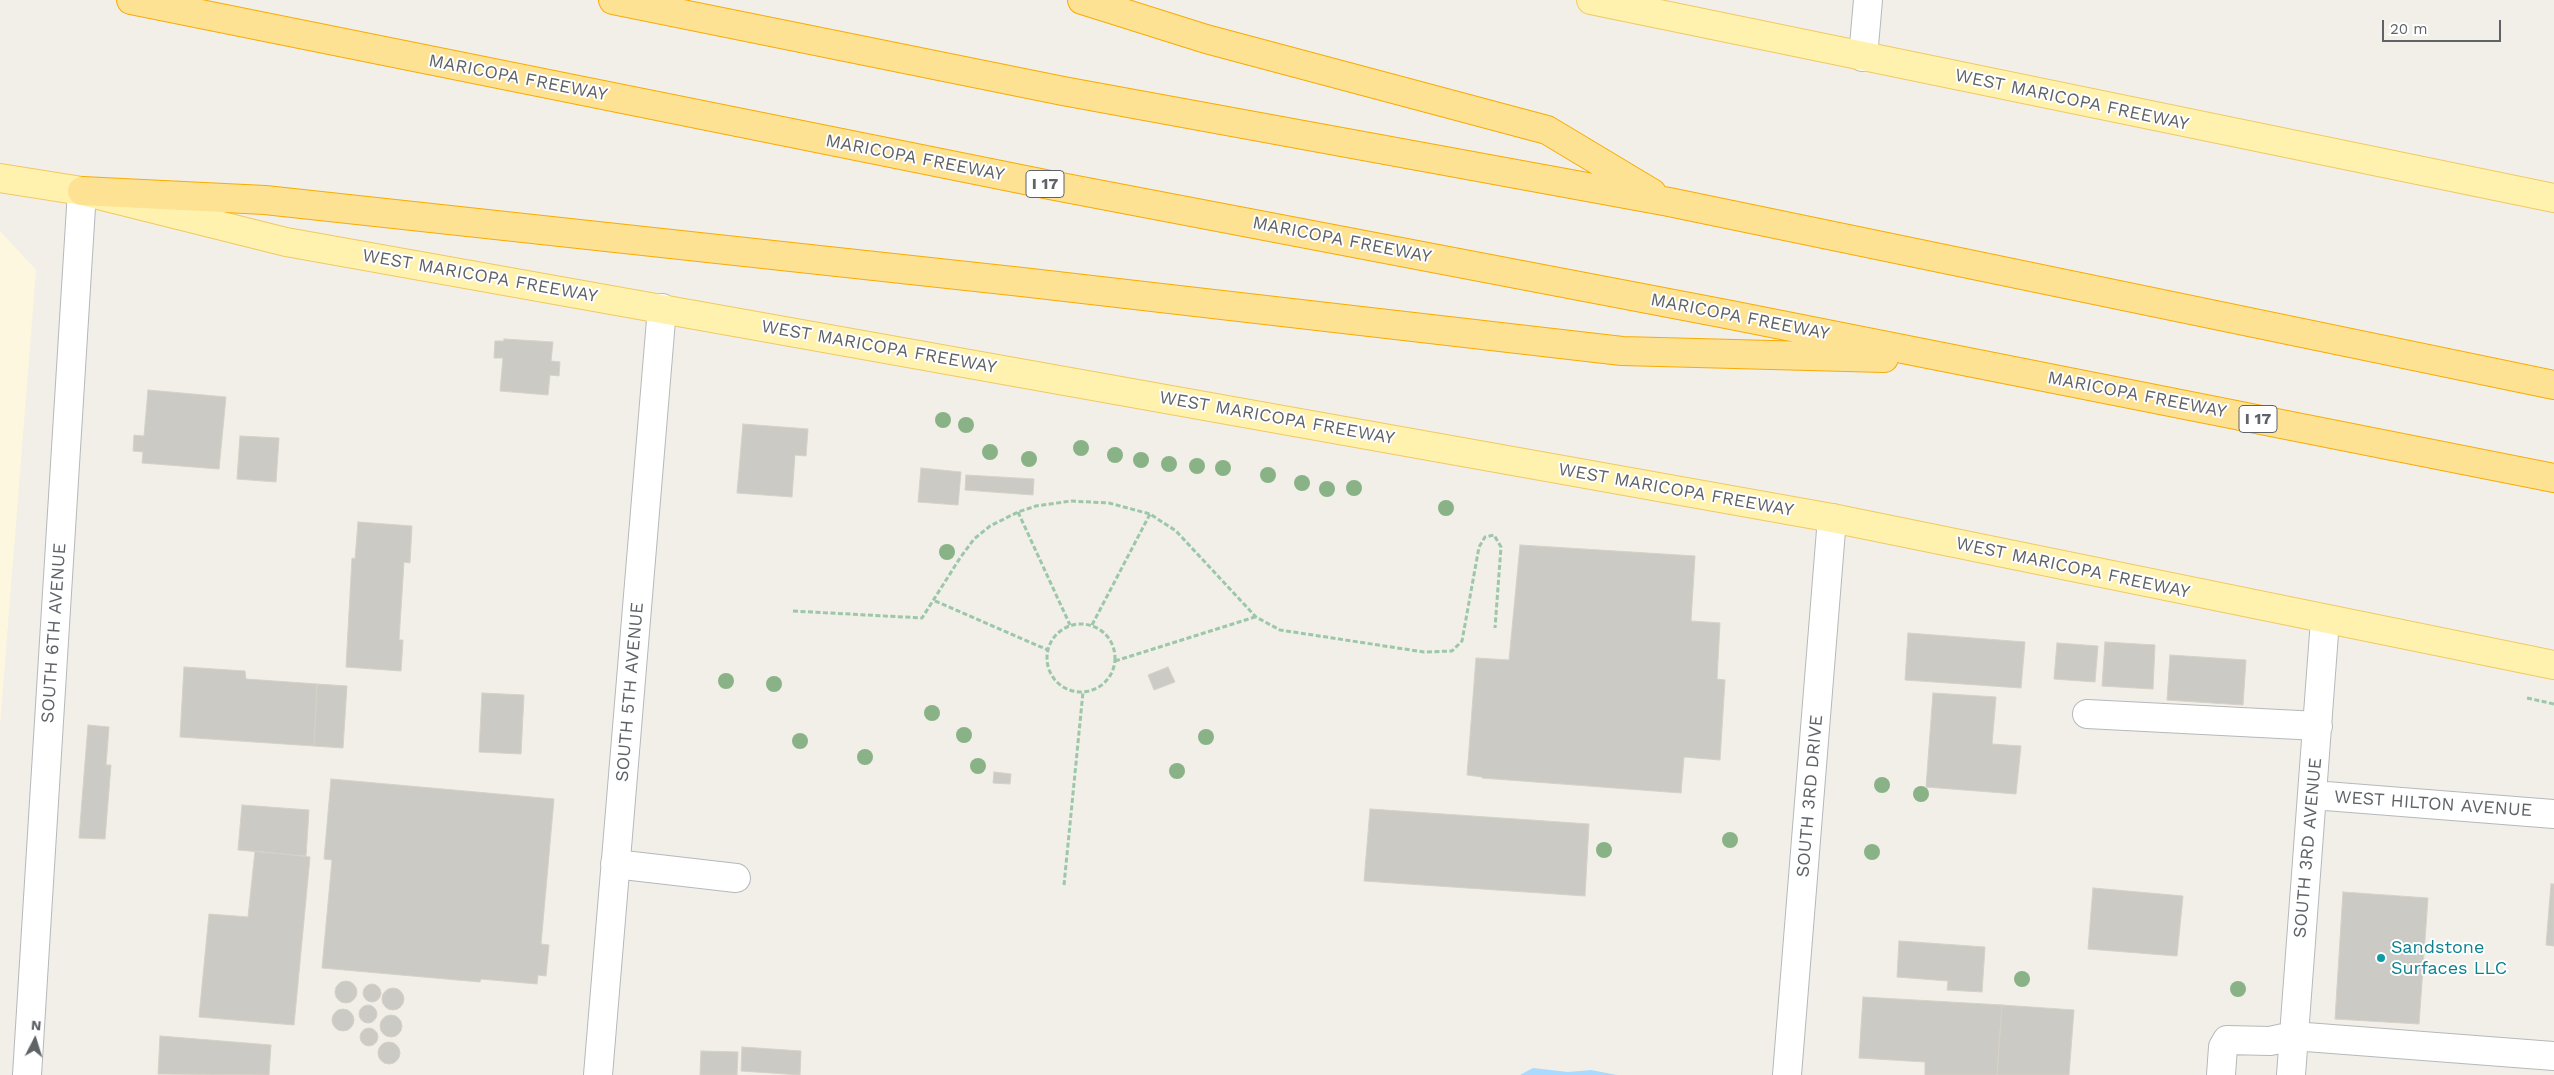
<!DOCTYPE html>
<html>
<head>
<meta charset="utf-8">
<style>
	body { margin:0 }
	#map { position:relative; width:2554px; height:1075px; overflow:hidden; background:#f1efe8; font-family:"Work Sans",sans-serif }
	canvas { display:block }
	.north { position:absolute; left:10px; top:1015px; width:50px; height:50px; -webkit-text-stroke:4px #fff; paint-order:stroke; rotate:5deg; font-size:14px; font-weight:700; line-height:20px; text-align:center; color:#5f6368 }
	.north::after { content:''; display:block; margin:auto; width:18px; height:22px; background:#5f6368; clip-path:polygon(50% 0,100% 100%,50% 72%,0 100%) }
	.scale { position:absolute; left:2382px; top:20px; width:119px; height:22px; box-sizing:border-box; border:2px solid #5f6368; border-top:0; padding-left:6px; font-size:15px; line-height:18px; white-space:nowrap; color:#5f6368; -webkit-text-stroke:4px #fff; paint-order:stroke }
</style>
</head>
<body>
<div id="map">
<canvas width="2554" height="1075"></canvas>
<div class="north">N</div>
<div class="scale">20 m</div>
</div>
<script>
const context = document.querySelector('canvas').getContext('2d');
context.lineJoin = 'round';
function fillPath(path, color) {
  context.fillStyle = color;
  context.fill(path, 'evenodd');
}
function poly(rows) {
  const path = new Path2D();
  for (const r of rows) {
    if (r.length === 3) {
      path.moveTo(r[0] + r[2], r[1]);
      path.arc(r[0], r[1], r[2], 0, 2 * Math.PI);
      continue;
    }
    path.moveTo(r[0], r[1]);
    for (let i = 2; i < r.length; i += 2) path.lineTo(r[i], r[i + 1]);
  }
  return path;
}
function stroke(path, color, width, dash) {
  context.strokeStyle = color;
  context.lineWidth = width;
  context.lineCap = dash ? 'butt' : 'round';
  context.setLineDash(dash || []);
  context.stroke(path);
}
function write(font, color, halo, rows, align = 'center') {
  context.font = font + ' "Work Sans",sans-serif';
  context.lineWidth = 4;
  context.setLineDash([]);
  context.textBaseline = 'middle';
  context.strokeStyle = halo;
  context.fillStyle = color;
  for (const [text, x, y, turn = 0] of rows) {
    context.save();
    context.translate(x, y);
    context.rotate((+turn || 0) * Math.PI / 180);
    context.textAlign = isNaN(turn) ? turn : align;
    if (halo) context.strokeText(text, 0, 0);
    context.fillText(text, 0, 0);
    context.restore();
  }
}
const commercial = poly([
	[0,231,36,270,0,725]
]);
const water = poly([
	[1533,1068,1568,1072,1591,1070,1617,1075,1520,1075]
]);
const building = poly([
	[504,339,553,342,551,361,560,362,559,376,550,375,548,395,500,391,503,358,494,358,495,341,504,341,504,339],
	[148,390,226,397,219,469,142,463,143,452,133,451,134,435,144,436,148,390],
	[743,424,808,429,806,456,795,455,792,497,737,493,743,424],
	[240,436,279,438,276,482,237,479,240,436],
	[921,468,961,472,958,505,918,502,921,468],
	[966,475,1034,479,1033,495,965,490,966,475],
	[358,522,412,526,410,563,404,562,399,640,403,640,401,671,346,667,352,558,355,559,358,522],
	[1520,545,1695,556,1691,621,1720,623,1717,679,1725,680,1720,760,1684,757,1681,793,1482,778,1482,777,1467,775,1476,658,1509,660,1520,545],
	[1908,633,2025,642,2021,688,1905,680,1908,633],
	[2105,642,2155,645,2153,689,2102,686,2105,642],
	[2057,643,2098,646,2095,682,2054,679,2057,643],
	[2170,655,2246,660,2243,705,2167,700,2170,655],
	[184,667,245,671,246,679,317,684,314,746,180,737,184,667],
	[1168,667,1175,682,1154,690,1148,675,1168,667],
	[317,684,347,686,343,748,314,746,317,684],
	[482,693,524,695,521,754,479,752,482,693],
	[1933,693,1996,697,1992,744,2021,746,2016,794,1926,787,1933,693],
	[88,725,109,727,106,765,111,765,105,839,79,838,88,725],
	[994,772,1011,774,1010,784,993,783,994,772],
	[331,779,554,799,541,944,549,945,546,976,538,975,537,984,481,979,480,982,322,968,332,860,324,859,331,779],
	[242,805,309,810,306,856,238,850,242,805],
	[1370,809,1589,824,1585,896,1364,881,1370,809],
	[255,851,310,857,294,1025,199,1017,209,914,248,917,255,851],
	[2551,884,2554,884,2554,946,2546,945,2551,884],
	[2093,888,2183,896,2177,956,2088,949,2093,888],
	[2343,892,2428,898,2419,1024,2335,1019,2343,892],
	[1899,941,1985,947,1982,992,1947,990,1948,981,1897,977,1899,941],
	[346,992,11],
	[372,993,9],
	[393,999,11],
	[1863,997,2002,1005,1997,1075,1925,1075,1925,1062,1859,1058,1863,997],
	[368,1014,9],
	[2002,1005,2074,1010,2069,1075,1997,1075,2002,1005],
	[343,1020,11],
	[391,1026,11],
	[369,1037,9],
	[160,1036,271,1045,269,1075,158,1074,160,1036],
	[389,1053,11],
	[742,1047,801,1051,800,1075,741,1071,742,1047],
	[701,1051,738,1052,737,1075,700,1075,701,1051]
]);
const path = poly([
	[1018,512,1070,625],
	[935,601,1048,650],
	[793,611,922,618,960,558,974,539,990,526,1018,512,1036,506,1071,501,1109,503,1150,514,1176,531,1256,617,1280,630,1424,652,1452,651,1462,641,1479,547,1485,537,1494,535,1501,547,1495,628],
	[1081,658,34],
	[1092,625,1150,514],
	[1115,661,1255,617],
	[2527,698,2554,704],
	[1064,885,1083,692]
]);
const minor = poly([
	[1863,57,1868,0],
	[2087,714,2318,726],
	[2313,795,2554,814],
	[615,864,736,878],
	[27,1075,82,191],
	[598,1075,662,308],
	[1787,1075,1832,518],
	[2221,1075,2223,1047,2227,1040,2270,1041,2293,1036,2554,1056],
	[2291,1075,2325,620]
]);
const major = poly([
	[1591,0,2554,198],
	[0,178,82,191,286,242,1832,518,2554,665]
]);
const highway = poly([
	[131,0,1050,185,1726,314,2554,478],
	[613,0,1063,91,1669,202,2554,385],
	[1082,0,1206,39,1547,130,1652,193],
	[82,191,265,200,1022,282,1622,351,1884,358]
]);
const trees = [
	[943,420],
	[966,425],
	[1081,448],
	[990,452],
	[1115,455],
	[1029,459],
	[1141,460],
	[1169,464],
	[1197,466],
	[1223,468],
	[1268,475],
	[1302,483],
	[1354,488],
	[1327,489],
	[1446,508],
	[947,552],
	[726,681],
	[774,684],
	[932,713],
	[964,735],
	[1206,737],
	[800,741],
	[865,757],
	[978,766],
	[1177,771],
	[1882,785],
	[1921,794],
	[1730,840],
	[1604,850],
	[1872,852],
	[2022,979],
	[2238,989]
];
const markers = [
	[2381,958,5,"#0f9aa8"]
];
const shields = [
	[1045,184,38],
	[2258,419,38]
];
const shieldNames = [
	["I 17",1045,184],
	["I 17",2258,419]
];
const streetNames = [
	["MARICOPA FREEWAY",518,78,11],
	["WEST MARICOPA FREEWAY",2072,100,12],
	["MARICOPA FREEWAY",915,158,11],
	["MARICOPA FREEWAY",1342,240,11],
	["WEST MARICOPA FREEWAY",480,276,10],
	["MARICOPA FREEWAY",1740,317,11],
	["WEST MARICOPA FREEWAY",879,347,10],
	["MARICOPA FREEWAY",2137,395,11],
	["WEST MARICOPA FREEWAY",1277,418,10],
	["WEST MARICOPA FREEWAY",1676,490,10],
	["WEST MARICOPA FREEWAY",2073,568,12],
	["SOUTH 6TH AVENUE",54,633,-86],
	["SOUTH 5TH AVENUE",630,692,-85],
	["SOUTH 3RD DRIVE",1810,796,-85],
	["WEST HILTON AVENUE",2433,804,4],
	["SOUTH 3RD AVENUE",2308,848,-85]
];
const cultureNames = [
	["Sandstone",2391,948],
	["Surfaces LLC",2391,969]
];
fillPath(commercial, '#fef7e0');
fillPath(water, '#aadaff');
fillPath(building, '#cccac5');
stroke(building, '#d6d1c6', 1);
stroke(minor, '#b5b8bc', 30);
stroke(major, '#f2c960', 30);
stroke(highway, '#f9ab00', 30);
stroke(path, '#9cc7a9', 3, [5, 2.5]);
stroke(minor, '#fff', 28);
stroke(major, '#fff2af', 28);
stroke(highway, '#fde293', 28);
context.fillStyle = '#89b387';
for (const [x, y] of trees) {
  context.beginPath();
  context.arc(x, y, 8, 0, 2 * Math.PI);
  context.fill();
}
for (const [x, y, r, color] of markers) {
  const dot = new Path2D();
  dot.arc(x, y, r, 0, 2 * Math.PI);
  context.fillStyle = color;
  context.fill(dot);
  stroke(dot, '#fff', 2);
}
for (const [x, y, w] of shields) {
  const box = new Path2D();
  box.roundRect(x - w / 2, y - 13.5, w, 27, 4);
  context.fillStyle = '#fff';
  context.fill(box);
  stroke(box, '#5f6368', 1);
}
write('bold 16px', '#5f6368', null, shieldNames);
write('18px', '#5f6368', '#fff', streetNames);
write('18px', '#0d838f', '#fff', cultureNames, 'left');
</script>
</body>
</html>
